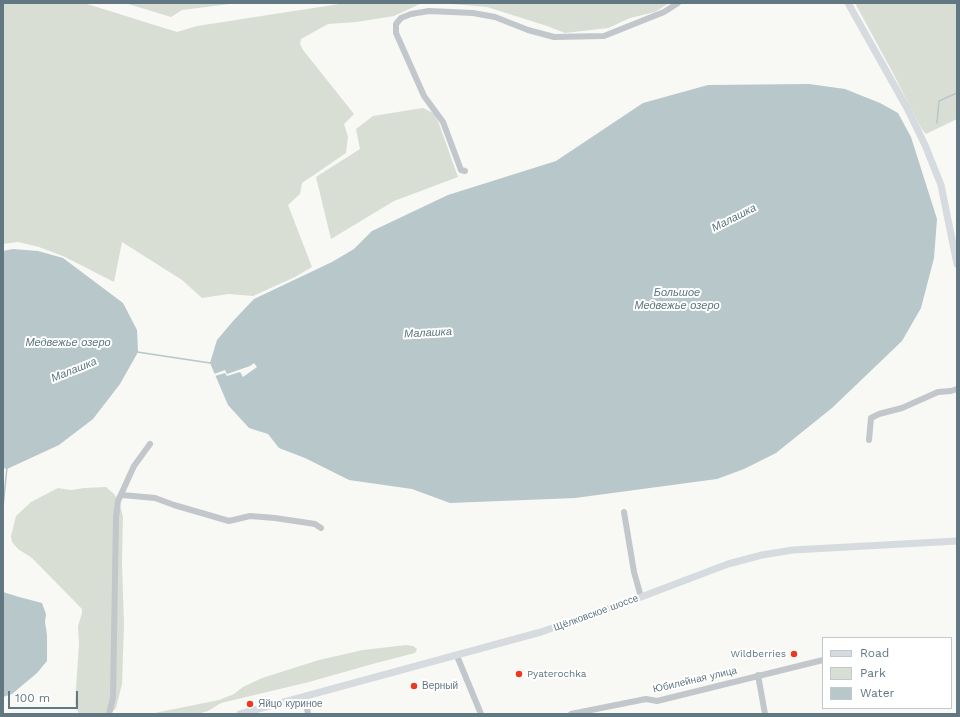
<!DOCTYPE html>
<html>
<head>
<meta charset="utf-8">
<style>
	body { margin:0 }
	#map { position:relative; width:960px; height:717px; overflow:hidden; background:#f8f8f5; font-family:"Work Sans",sans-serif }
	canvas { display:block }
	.frame { position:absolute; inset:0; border:4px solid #617782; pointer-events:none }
	.legend { position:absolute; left:822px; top:637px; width:130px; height:72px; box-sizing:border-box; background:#fff; border:1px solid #c0c9cd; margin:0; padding:5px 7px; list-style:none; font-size:12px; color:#617782 }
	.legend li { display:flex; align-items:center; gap:8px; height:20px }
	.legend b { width:20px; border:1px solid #c0c9cd }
	.scale { position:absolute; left:8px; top:691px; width:70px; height:18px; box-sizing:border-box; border:2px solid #617782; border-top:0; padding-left:5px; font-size:12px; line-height:14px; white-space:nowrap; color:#617782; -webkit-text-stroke:3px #fff; paint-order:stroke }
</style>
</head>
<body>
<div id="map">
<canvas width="960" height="717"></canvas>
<div class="frame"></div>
<ul class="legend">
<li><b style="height:5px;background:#d5dbde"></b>Road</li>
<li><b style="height:11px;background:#d8ded4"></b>Park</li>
<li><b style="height:11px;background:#b7c7ca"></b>Water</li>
</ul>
<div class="scale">100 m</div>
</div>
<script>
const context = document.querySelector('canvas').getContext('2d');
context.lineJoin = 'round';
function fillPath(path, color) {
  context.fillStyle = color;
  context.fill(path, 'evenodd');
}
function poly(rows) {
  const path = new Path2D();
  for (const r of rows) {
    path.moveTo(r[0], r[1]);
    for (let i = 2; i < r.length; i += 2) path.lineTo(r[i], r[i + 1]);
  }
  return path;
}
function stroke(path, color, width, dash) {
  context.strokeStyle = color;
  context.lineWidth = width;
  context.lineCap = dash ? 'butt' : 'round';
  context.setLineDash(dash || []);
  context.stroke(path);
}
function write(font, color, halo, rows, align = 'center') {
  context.font = font + ' "Work Sans",sans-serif';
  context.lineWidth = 4;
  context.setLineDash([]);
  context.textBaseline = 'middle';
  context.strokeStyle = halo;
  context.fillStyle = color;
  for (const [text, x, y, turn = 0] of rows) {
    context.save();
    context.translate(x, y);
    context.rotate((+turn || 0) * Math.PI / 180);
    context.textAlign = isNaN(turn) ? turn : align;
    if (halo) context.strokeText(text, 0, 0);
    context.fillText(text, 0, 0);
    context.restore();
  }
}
const green = poly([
	[3,3,84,3,177,32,197,26,346,3,422,3,394,16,356,22,328,24,301,39,300,44,303,50,354,114,344,124,348,137,346,153,302,183,300,194,288,205,312,267,295,277,253,296,229,294,202,298,182,280,122,242,114,282,63,256,39,247,18,242,3,244],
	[125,3,237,3,182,10,171,17],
	[440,3,669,3,655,12,630,18,608,28,565,33,547,26,487,7],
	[855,3,957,3,957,119,926,134,921,128,894,75],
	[423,108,433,113,438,121,458,177,394,201,331,239,316,177,360,149,356,129,373,116],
	[106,487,114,494,119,501,123,517,122,562,124,625,122,684,116,708,110,714,79,714,75,704,79,643,78,626,82,613,82,609,32,558,18,549,12,542,11,536,16,516,31,502,58,488,71,490,84,488],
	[406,645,413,646,417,649,415,653,376,663,309,682,221,703,208,711,197,714,150,714,219,700,234,694,243,687,262,678,319,660,363,650]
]);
const water = poly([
	[809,84,845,89,880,103,898,113,911,137,937,219,934,258,921,308,902,341,832,408,776,453,744,469,717,479,575,498,450,503,412,489,349,480,305,458,279,448,268,434,249,428,228,405,210,363,217,340,234,320,254,299,332,262,354,249,372,231,448,195,556,161,643,103,708,85],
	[13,249,38,251,63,258,123,303,137,330,138,352,120,384,93,419,59,445,7,469,3,468,3,251],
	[3,592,19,597,42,603,46,614,45,622,47,635,47,661,37,673,12,694,3,697]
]);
const pier = poly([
	[254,363,257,367,243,377,240,372,227,376,225,373,215,376,215,380,211,371,214,374,225,370,227,374,250,366]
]);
const stream = poly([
	[937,123,939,101,957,93],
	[137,352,210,363],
	[3,507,7,467]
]);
const minor = poly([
	[465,171,461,170,443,122,424,96,396,33,396,24,401,18,411,14,429,11,473,13,495,17,528,30,554,37,604,36,664,12,678,3],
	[869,440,871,418,879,414,902,408,938,392,951,391,957,389],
	[122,495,155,498,174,505,229,521,250,516,275,518,315,524,321,528],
	[624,512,634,572,641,597],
	[457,656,481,714],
	[758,675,765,714],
	[305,697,308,714],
	[109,714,113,698,116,517,118,501,134,466,150,444],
	[571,714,646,699,657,701,823,660]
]);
const major = poly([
	[848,3,907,108,925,145,941,185,957,264],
	[240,714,541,632,641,597,728,564,762,555,793,550,957,541]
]);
const markers = [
	[794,654,4,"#ed3920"],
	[519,674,4,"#ed3920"],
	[414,686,4,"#ed3920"],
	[250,704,4,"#ed3920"]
];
const streetNames = [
	["Щёлковское шоссе",596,613,-20],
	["Юбилейная улица",695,680,-13]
];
const poiNames = [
	["Wildberries",786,654,"right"],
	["Pyaterochka",527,674],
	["Верный",422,686],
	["Яйцо куриное",258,704]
];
const waterNames = [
	["Малашка",734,218,-27],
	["Большое",677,293],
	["Медвежье озеро",677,306],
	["Малашка",428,333,-3],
	["Медвежье озеро",68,343],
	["Малашка",74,370,-22]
];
fillPath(green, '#d8ded4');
fillPath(water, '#b7c7ca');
fillPath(pier, '#f8f8f5');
stroke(stream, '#b7c7ca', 1.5);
stroke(minor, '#c1c7ca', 6);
stroke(major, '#d5dbde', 7);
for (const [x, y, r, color] of markers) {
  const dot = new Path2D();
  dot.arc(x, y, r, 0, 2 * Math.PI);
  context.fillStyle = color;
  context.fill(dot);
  stroke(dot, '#fff', 1.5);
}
write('10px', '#617782', '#fff', streetNames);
write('10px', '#617782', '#fff', poiNames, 'left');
write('italic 11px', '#5c777c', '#fff', waterNames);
</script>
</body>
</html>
